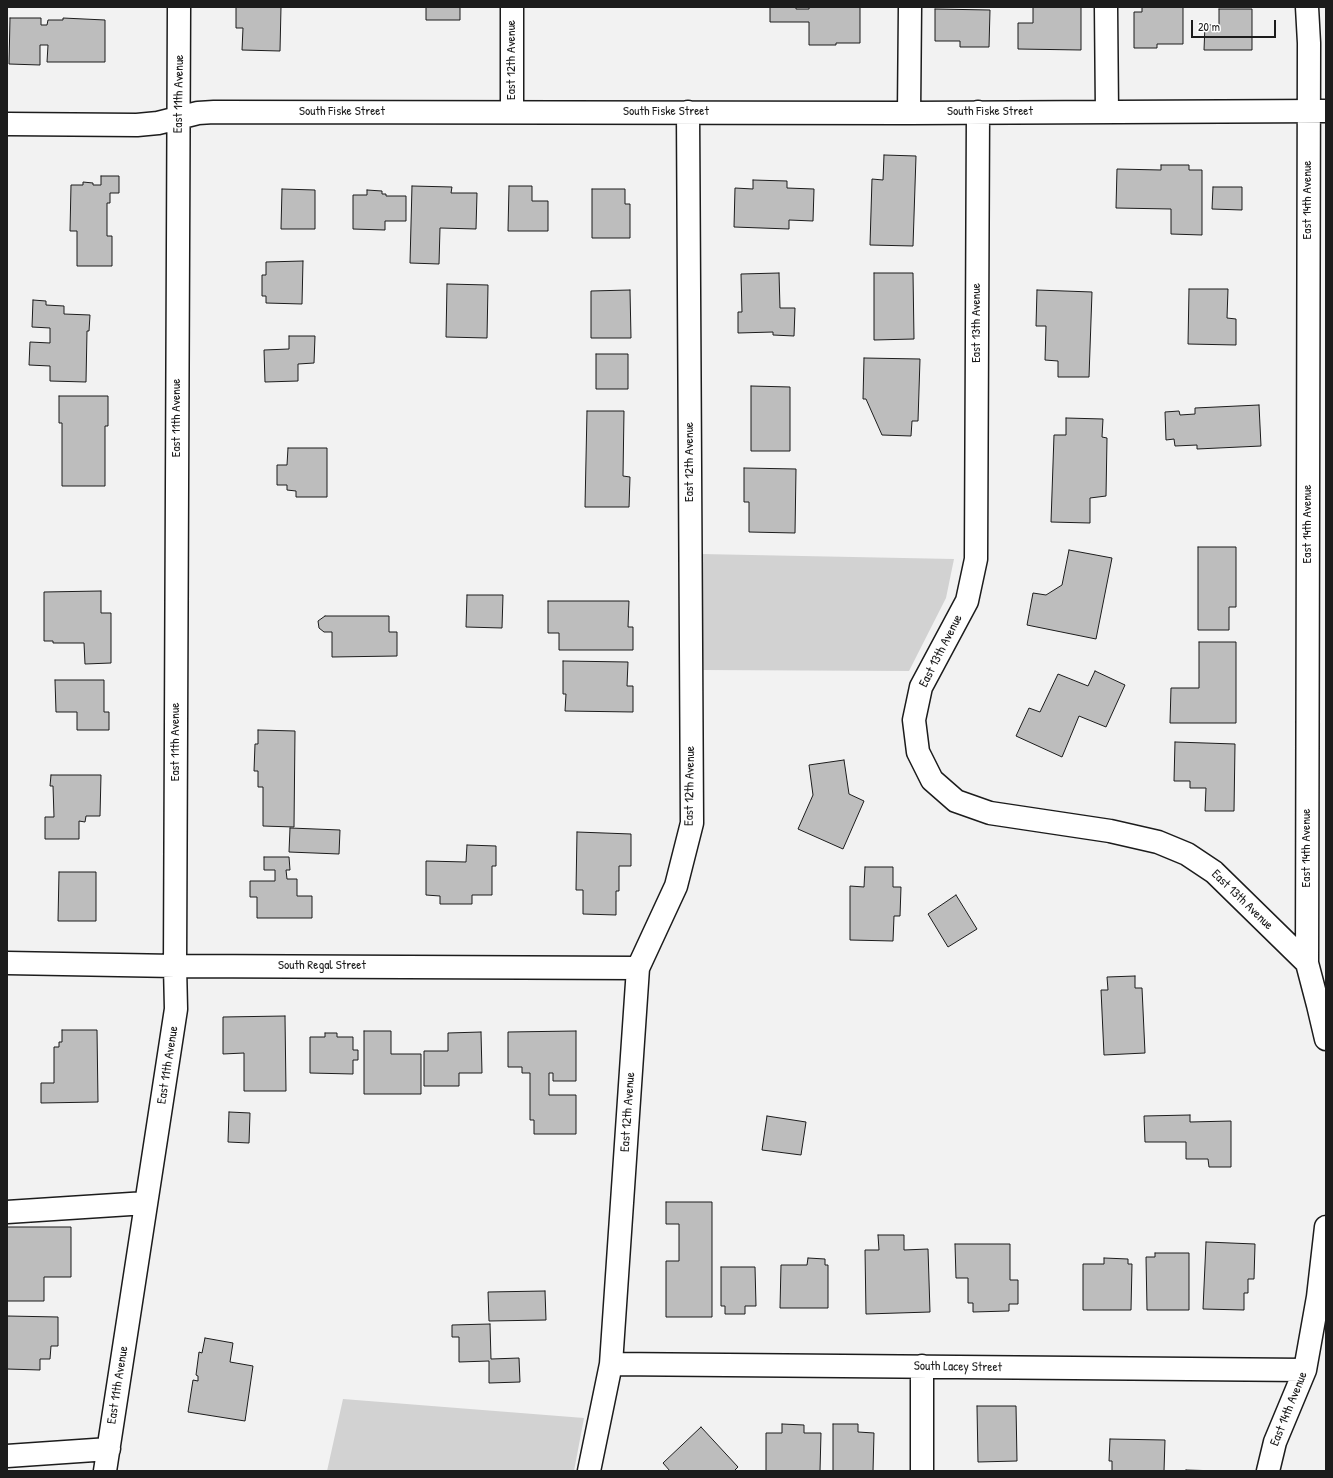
<!DOCTYPE html>
<html>
<head>
<meta charset="utf-8">
<style>
	body { margin:0 }
	#map { position:relative; width:1333px; height:1478px; overflow:hidden; background:#f2f2f2; font-family:"Patrick Hand",sans-serif }
	canvas { display:block }
	.frame { position:absolute; inset:0; border:8px solid #1c1c1c; pointer-events:none }
	.scale { position:absolute; left:1191px; top:20px; width:85px; height:18px; box-sizing:border-box; border:2px solid #1c1c1c; border-top:0; padding-left:5px; font-size:12px; line-height:14px; white-space:nowrap; color:#1c1c1c; -webkit-text-stroke:3px #fff; paint-order:stroke }
</style>
</head>
<body>
<div id="map">
<canvas width="1333" height="1478"></canvas>
<div class="frame"></div>
<div class="scale">20 m</div>
</div>
<script>
const context = document.querySelector('canvas').getContext('2d');
context.lineJoin = 'round';
function fillPath(path, color) {
  context.fillStyle = color;
  context.fill(path, 'evenodd');
}
function poly(rows) {
  const path = new Path2D();
  for (const r of rows) {
    path.moveTo(r[0], r[1]);
    for (let i = 2; i < r.length; i += 2) path.lineTo(r[i], r[i + 1]);
  }
  return path;
}
function stroke(path, color, width, dash) {
  context.strokeStyle = color;
  context.lineWidth = width;
  context.lineCap = dash ? 'butt' : 'round';
  context.setLineDash(dash || []);
  context.stroke(path);
}
function write(font, color, halo, rows, align = 'center') {
  context.font = font + ' "Patrick Hand",sans-serif';
  context.lineWidth = 3.5;
  context.setLineDash([]);
  context.textBaseline = 'middle';
  context.strokeStyle = halo;
  context.fillStyle = color;
  for (const [text, x, y, turn = 0] of rows) {
    context.save();
    context.translate(x, y);
    context.rotate((+turn || 0) * Math.PI / 180);
    context.textAlign = isNaN(turn) ? turn : align;
    if (halo) context.strokeText(text, 0, 0);
    context.fillText(text, 0, 0);
    context.restore();
  }
}
const green = poly([
	[701,554,954,559,946,598,909,671,702,670],
	[343,1399,584,1418,574,1471,327,1471]
]);
const building = poly([
	[236,7,281,7,280,51,242,50,243,28,236,28,236,7],
	[426,7,460,7,460,20,426,20,426,7],
	[770,7,796,7,796,9,809,9,809,7,860,7,860,43,836,43,836,45,809,45,809,22,770,22,770,7],
	[1033,7,1081,7,1081,50,1018,49,1018,23,1033,23,1033,7],
	[1142,7,1183,7,1183,44,1157,44,1157,48,1134,48,1134,12,1142,12,1142,7],
	[935,9,990,10,989,47,960,47,960,41,935,41,935,9],
	[1219,9,1252,9,1252,50,1204,50,1205,25,1219,25,1219,9],
	[10,18,41,18,41,25,47,25,48,20,63,20,63,18,105,20,105,62,47,62,48,45,40,45,40,65,9,64,10,18],
	[884,155,916,156,913,246,870,245,872,179,883,180,884,155],
	[1161,165,1189,165,1189,170,1202,170,1202,235,1171,234,1171,209,1116,208,1117,169,1161,170,1161,165],
	[101,176,119,176,119,193,110,193,110,203,107,203,107,236,112,236,112,266,77,266,77,231,70,231,71,185,83,185,83,182,93,183,93,185,101,185,101,176],
	[753,180,787,181,787,188,814,189,813,221,789,220,789,229,734,227,735,188,753,189,753,180],
	[412,186,452,187,451,193,477,193,476,229,440,228,439,264,410,263,412,186],
	[509,186,532,186,532,201,548,201,548,231,508,231,509,186],
	[1213,187,1242,187,1242,210,1212,209,1213,187],
	[282,189,315,190,315,229,281,229,282,189],
	[592,189,625,189,625,204,630,204,630,238,592,238,592,189],
	[367,190,382,191,382,194,386,194,386,196,406,196,406,221,385,221,385,230,353,229,353,195,367,195,367,190],
	[303,261,302,304,266,303,266,296,262,296,262,275,266,275,266,262,303,261],
	[779,273,780,308,795,308,794,336,773,335,773,332,738,333,738,312,742,312,741,274,779,273],
	[874,273,913,273,914,339,874,340,874,273],
	[447,284,488,285,487,338,446,337,447,284],
	[1189,289,1228,289,1227,318,1236,319,1236,345,1188,344,1189,289],
	[630,290,631,338,591,338,591,291,630,290],
	[1037,290,1092,292,1089,377,1058,377,1058,361,1045,360,1046,326,1036,326,1037,290],
	[33,300,46,301,46,305,64,306,64,314,90,315,89,331,87,331,86,382,50,381,50,366,29,365,30,342,50,343,50,328,32,327,33,300],
	[289,336,315,336,314,363,298,364,298,381,265,382,264,350,289,349,289,336],
	[596,354,628,354,628,389,596,389,596,354],
	[864,358,920,359,918,421,912,421,911,436,882,435,866,399,863,399,864,358],
	[751,386,790,387,790,451,751,451,751,386],
	[59,396,108,396,108,426,105,426,105,486,62,486,62,423,59,423,59,396],
	[1259,405,1261,446,1197,449,1197,445,1175,446,1174,439,1166,440,1165,412,1179,411,1180,415,1195,414,1195,408,1259,405],
	[587,411,624,411,623,476,630,477,629,507,585,507,587,411],
	[1066,418,1103,419,1102,437,1107,438,1106,496,1090,498,1090,523,1051,522,1054,435,1066,435,1066,418],
	[288,448,327,448,327,497,296,497,296,491,287,490,287,485,277,485,277,465,287,465,288,448],
	[744,468,796,469,795,533,749,532,749,502,744,502,744,468],
	[1198,547,1236,547,1236,607,1229,607,1229,630,1198,630,1198,547],
	[1069,550,1112,558,1096,639,1027,625,1033,593,1046,595,1062,585,1069,550],
	[101,591,101,613,111,613,111,663,85,664,84,643,53,643,53,641,44,641,44,592,101,591],
	[467,595,503,595,502,628,466,627,467,595],
	[548,601,629,601,628,627,633,627,633,650,559,650,559,633,548,633,548,601],
	[325,616,389,616,389,632,397,632,397,656,332,657,332,632,324,632,319,628,318,621,325,616],
	[1199,642,1236,642,1236,723,1170,723,1171,688,1199,688,1199,642],
	[563,661,628,662,627,686,633,686,633,712,565,711,566,694,563,694,563,661],
	[1095,671,1125,685,1106,727,1079,716,1062,757,1016,736,1029,708,1040,712,1058,674,1088,686,1095,671],
	[55,680,104,680,104,712,109,712,109,730,77,730,77,712,56,712,55,680],
	[258,730,295,731,294,827,263,826,263,787,258,787,258,771,254,771,255,744,258,744,258,730],
	[1175,742,1235,744,1234,811,1205,811,1206,788,1190,788,1190,781,1174,781,1175,742],
	[844,760,849,794,864,801,843,849,798,829,813,795,809,765,844,760],
	[51,775,101,775,100,816,86,816,85,822,79,821,79,839,45,839,45,817,54,817,53,786,50,786,51,775],
	[290,828,340,830,339,854,289,852,290,828],
	[577,832,631,834,631,866,619,866,619,891,616,891,616,915,583,914,583,890,576,890,577,832],
	[467,845,496,846,496,866,492,866,492,895,472,895,472,904,440,904,440,896,426,895,426,861,466,862,467,845],
	[264,857,289,857,290,870,286,870,287,879,297,879,297,896,312,896,312,918,257,918,257,897,250,897,250,881,275,881,275,870,264,870,264,857],
	[865,867,893,867,893,887,901,887,900,916,894,916,893,941,850,940,850,886,864,887,865,867],
	[59,872,96,872,96,921,58,921,59,872],
	[956,895,977,929,948,947,928,914,956,895],
	[1135,976,1135,988,1142,988,1145,1053,1104,1055,1101,990,1108,990,1107,977,1135,976],
	[285,1016,286,1091,244,1091,244,1053,223,1054,223,1017,285,1016],
	[62,1030,97,1030,98,1102,41,1103,41,1083,54,1083,54,1047,59,1047,59,1042,62,1042,62,1030],
	[364,1031,391,1031,391,1054,421,1054,421,1094,364,1094,364,1031],
	[576,1031,576,1081,553,1081,553,1073,549,1073,549,1095,576,1095,576,1134,534,1134,534,1120,530,1120,530,1073,522,1073,522,1067,508,1067,508,1032,576,1031],
	[481,1032,482,1073,459,1073,459,1086,424,1086,424,1051,448,1051,448,1033,481,1032],
	[325,1033,337,1033,337,1037,353,1037,353,1050,358,1050,358,1060,353,1060,353,1074,310,1073,310,1037,325,1037,325,1033],
	[229,1112,250,1113,249,1143,228,1142,229,1112],
	[1190,1115,1190,1122,1231,1121,1231,1167,1209,1167,1208,1159,1186,1159,1186,1142,1145,1142,1144,1116,1190,1115],
	[767,1116,806,1122,801,1155,762,1150,767,1116],
	[666,1202,712,1202,712,1317,666,1317,666,1261,679,1261,679,1224,666,1224,666,1202],
	[7,1227,71,1227,71,1277,44,1277,44,1301,7,1301,7,1227],
	[878,1235,904,1235,904,1250,928,1249,930,1312,866,1314,865,1250,879,1250,878,1235],
	[1206,1242,1255,1244,1254,1279,1248,1279,1248,1293,1244,1293,1244,1310,1203,1309,1206,1242],
	[955,1244,1010,1244,1010,1280,1018,1280,1018,1304,1009,1304,1009,1311,973,1312,973,1303,968,1303,968,1278,956,1278,955,1244],
	[1155,1253,1189,1253,1189,1310,1147,1310,1146,1257,1155,1257,1155,1253],
	[808,1258,825,1259,825,1265,828,1265,828,1308,780,1308,781,1265,807,1265,808,1258],
	[1104,1258,1128,1259,1128,1264,1132,1264,1131,1310,1083,1310,1083,1264,1104,1264,1104,1258],
	[721,1267,755,1267,756,1306,745,1306,745,1314,725,1314,725,1306,721,1306,721,1267],
	[545,1291,546,1320,489,1321,488,1292,545,1291],
	[7,1316,58,1317,58,1346,51,1346,50,1359,40,1359,40,1370,7,1369,7,1316],
	[490,1324,491,1359,519,1358,520,1382,489,1383,489,1361,459,1362,459,1337,452,1337,452,1325,490,1324],
	[205,1338,233,1343,230,1362,253,1366,245,1421,188,1412,193,1380,198,1381,198,1376,196,1375,199,1352,202,1353,205,1338],
	[977,1406,1016,1406,1017,1461,978,1462,977,1406],
	[782,1424,804,1425,804,1433,821,1433,820,1471,766,1471,766,1433,782,1433,782,1424],
	[833,1424,858,1424,858,1432,874,1433,873,1471,833,1471,833,1424],
	[701,1427,738,1467,734,1471,670,1471,663,1463,701,1427],
	[1110,1439,1165,1440,1164,1471,1112,1471,1112,1461,1109,1461,1110,1439],
	[1186,1470,1220,1471,1186,1471,1186,1470]
]);
const minor = poly([
	[512,7,512,112],
	[1106,7,1107,112],
	[1307,7,1309,43,1307,963,1318,1005,1326,1039],
	[978,112,976,559,967,601,921,687,914,720,918,752,932,780,956,801,990,813,1110,831,1158,842,1187,854,1214,872,1307,963],
	[909,113,910,7],
	[7,124,137,125,158,123,198,113,214,112,909,113,1326,111],
	[7,963,175,966,638,968],
	[7,1212,146,1203],
	[611,1364,1305,1370],
	[922,1366,922,1471],
	[7,1456,109,1449],
	[105,1471,176,1009,175,966,179,7],
	[589,1471,611,1364,638,968,676,886,692,823,688,112],
	[1268,1471,1275,1442,1305,1370,1318,1297,1326,1227]
]);
const streetNames = [
	["East 12th Avenue",512,60,-90],
	["East 11th Avenue",179,94,-89],
	["South Fiske Street",342,112],
	["South Fiske Street",666,112],
	["South Fiske Street",990,112],
	["East 14th Avenue",1308,200,-90],
	["East 13th Avenue",977,323,-90],
	["East 11th Avenue",177,418,-90],
	["East 12th Avenue",690,462,-90],
	["East 14th Avenue",1308,524,-90],
	["East 13th Avenue",941,651,-63],
	["East 11th Avenue",176,742,-90],
	["East 12th Avenue",690,786,-89],
	["East 14th Avenue",1307,848,-90],
	["East 13th Avenue",1242,900,44],
	["South Regal Street",322,966],
	["East 11th Avenue",168,1065,-81],
	["East 12th Avenue",628,1112,-86],
	["South Lacey Street",958,1367,1],
	["East 11th Avenue",118,1385,-81],
	["East 14th Avenue",1289,1409,-68]
];
fillPath(green, '#d2d2d2');
fillPath(building, '#bdbdbd');
stroke(building, '#1c1c1c', 1);
stroke(minor, '#1c1c1c', 25);
stroke(minor, '#fff', 22);
write('13px', '#1c1c1c', '#fff', streetNames);
</script>
</body>
</html>
